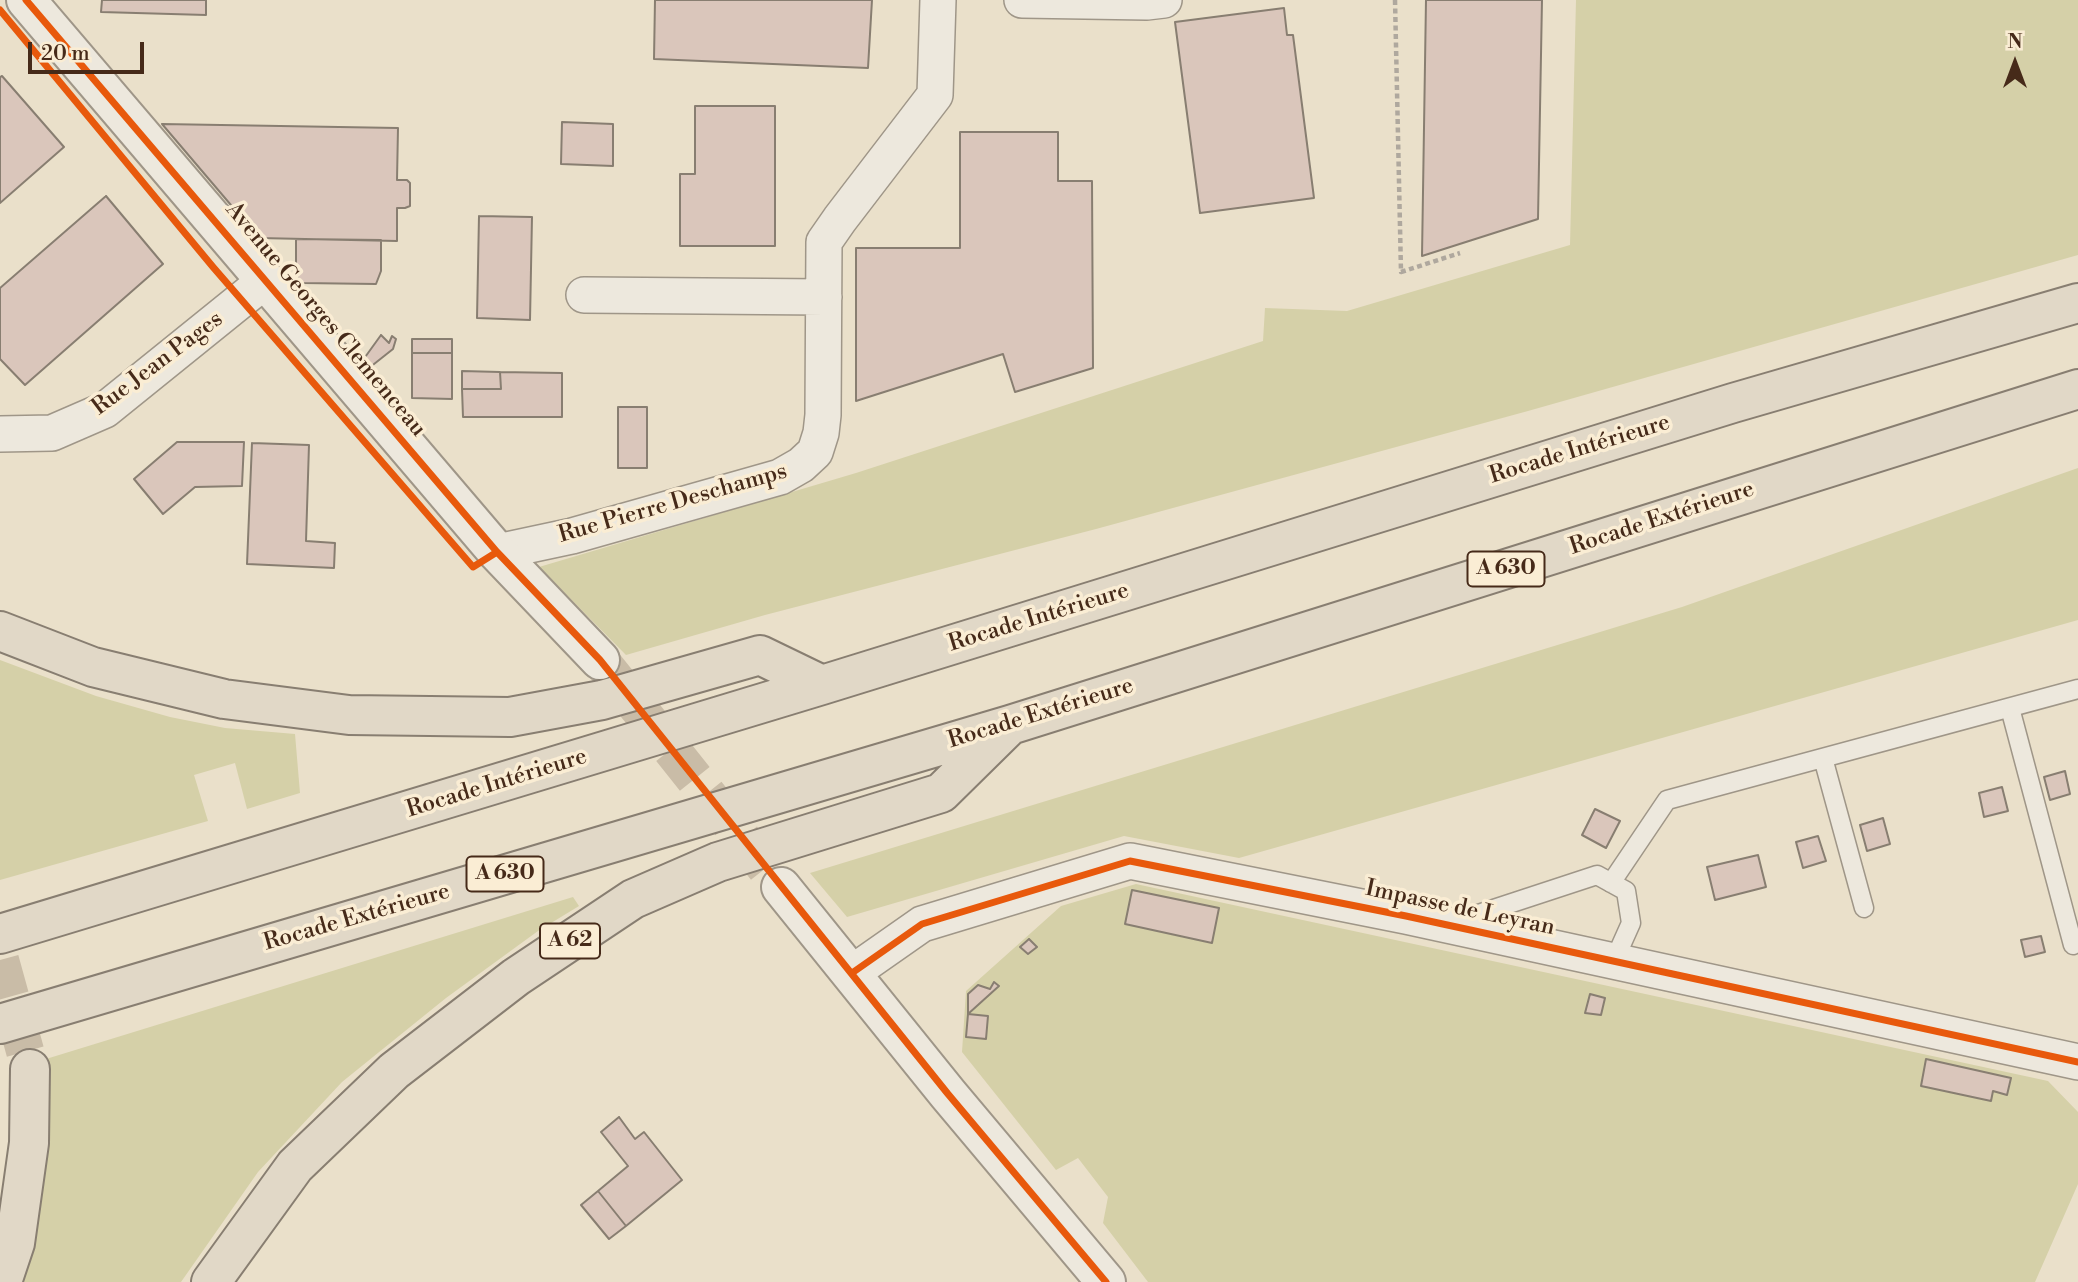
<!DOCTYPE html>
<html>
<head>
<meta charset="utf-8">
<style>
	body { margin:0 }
	#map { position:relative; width:2078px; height:1282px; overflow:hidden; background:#eae0ca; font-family:"Libre Bodoni",serif }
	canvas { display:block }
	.north { position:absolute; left:1980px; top:28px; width:70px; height:70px; -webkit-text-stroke:5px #faedd4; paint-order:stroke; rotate:0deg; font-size:19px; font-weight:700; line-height:28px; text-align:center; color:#462a19 }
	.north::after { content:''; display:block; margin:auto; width:24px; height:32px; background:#462a19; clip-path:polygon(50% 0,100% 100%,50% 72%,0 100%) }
	.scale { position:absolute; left:28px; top:42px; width:116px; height:32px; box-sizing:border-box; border:4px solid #462a19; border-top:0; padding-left:9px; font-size:21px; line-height:24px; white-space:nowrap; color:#462a19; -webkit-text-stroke:5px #faedd4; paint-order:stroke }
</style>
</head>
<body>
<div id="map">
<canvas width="2078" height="1282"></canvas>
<div class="north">N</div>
<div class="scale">20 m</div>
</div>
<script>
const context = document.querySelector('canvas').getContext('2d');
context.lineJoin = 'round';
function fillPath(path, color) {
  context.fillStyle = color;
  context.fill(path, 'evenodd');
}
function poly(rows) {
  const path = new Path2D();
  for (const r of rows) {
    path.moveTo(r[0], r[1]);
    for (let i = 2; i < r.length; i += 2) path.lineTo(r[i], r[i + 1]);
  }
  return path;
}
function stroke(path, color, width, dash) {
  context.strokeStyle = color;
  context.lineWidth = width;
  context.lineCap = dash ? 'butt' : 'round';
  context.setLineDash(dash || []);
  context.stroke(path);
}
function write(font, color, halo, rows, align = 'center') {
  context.font = font + ' "Libre Bodoni",serif';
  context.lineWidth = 7;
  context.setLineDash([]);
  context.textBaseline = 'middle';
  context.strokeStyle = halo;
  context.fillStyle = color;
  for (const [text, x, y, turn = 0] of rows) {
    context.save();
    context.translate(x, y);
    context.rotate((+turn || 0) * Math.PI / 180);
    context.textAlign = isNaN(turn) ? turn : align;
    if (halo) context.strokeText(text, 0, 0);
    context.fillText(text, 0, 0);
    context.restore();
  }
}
const green = poly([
	[1576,0,2078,0,2078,255,1528,411,1096,529,765,615,626,655,539,567,856,473,1263,341,1265,308,1347,311,1570,245],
	[2078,468,2078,620,1239,858,1124,836,847,917,810,873,1682,607],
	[0,660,96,696,170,717,225,728,295,734,300,793,247,809,235,763,194,775,208,821,0,880],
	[1136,884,2048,1081,2078,1112,2078,1184,2035,1282,1148,1282,1103,1223,1108,1197,1078,1158,1056,1170,962,1052,966,991,1061,906],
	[573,897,579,906,538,931,446,998,342,1082,258,1172,181,1282,22,1282,42,1191,49,1133,46,1059]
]);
const building = poly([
	[102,0,206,0,206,15,101,12,102,0],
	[655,0,872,0,868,68,654,59,655,0],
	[1426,0,1542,0,1538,219,1422,256,1426,0],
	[1284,8,1287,35,1293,35,1314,198,1200,213,1175,22,1284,8],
	[2,76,64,147,0,203,0,77,2,76],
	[695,106,775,106,775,246,680,246,680,174,695,174,695,106],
	[562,122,613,124,613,166,561,164,562,122],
	[162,124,398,128,397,180,407,180,410,183,410,206,405,208,397,208,397,241,259,238,162,124],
	[960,132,1058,132,1058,181,1092,181,1093,368,1015,392,1003,354,856,401,856,248,960,248,960,132],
	[106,196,163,264,25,385,0,359,0,288,106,196],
	[479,216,532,217,530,320,477,318,479,216],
	[296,239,381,240,381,271,376,284,302,283,296,275,296,239],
	[381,335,389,343,392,336,396,339,393,349,369,368,363,360,381,335],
	[412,339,452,339,452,353,412,353,412,339],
	[412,353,452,353,452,399,412,398,412,353],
	[462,371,500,372,501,389,462,389,462,371],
	[500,372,562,373,562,417,463,417,462,389,501,389,500,372],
	[618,407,647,407,647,468,618,468,618,407],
	[177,442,244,442,242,486,195,487,163,514,134,479,177,442],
	[252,443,309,445,306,541,335,543,334,568,247,564,252,443],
	[2065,771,2070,794,2050,800,2044,777,2065,771],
	[2002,787,2008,811,1984,817,1979,793,2002,787],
	[1595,809,1620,821,1606,848,1582,835,1595,809],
	[1883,818,1890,844,1867,851,1860,825,1883,818],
	[1818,836,1826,861,1803,868,1796,842,1818,836],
	[1758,855,1766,887,1715,900,1707,867,1758,855],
	[1132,890,1219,908,1212,943,1125,924,1132,890],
	[2041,936,2045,952,2025,957,2021,940,2041,936],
	[1029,939,1037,947,1028,954,1020,947,1029,939],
	[994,982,999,986,968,1014,968,994,978,985,990,989,994,982],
	[1590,994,1605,998,1601,1015,1585,1013,1590,994],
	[968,1014,988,1016,986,1039,966,1037,968,1014],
	[1926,1059,2011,1078,2007,1095,1993,1091,1991,1101,1921,1086,1926,1059],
	[619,1117,635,1139,644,1132,682,1180,626,1226,598,1191,628,1166,601,1132,619,1117],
	[598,1191,626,1226,609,1239,581,1205,598,1191]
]);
const tertiaryTunnel = poly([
	[600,660,781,887]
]);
const motorwayTunnel = poly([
	[0,960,30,1069]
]);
const path = poly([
	[1395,0,1401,272,1460,253]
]);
const service = poly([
	[2010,708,2073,945],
	[1823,758,1864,908],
	[1611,883,1667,800,2078,689],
	[1457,921,1597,875,1626,891,1631,923,1614,961]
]);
const minor = poly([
	[1022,0,1147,2,1164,0],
	[584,295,824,297],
	[0,434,52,433,105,410,266,280],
	[497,552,572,536,780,477,801,465,815,452,821,433,823,415,824,242,840,219,935,95,938,0],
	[852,973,922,924,1130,861,1406,916,2078,1062]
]);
const tertiary = poly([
	[26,0,497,552,600,660],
	[781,887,948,1094,1106,1282]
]);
const motorway = poly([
	[0,631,93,667,224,699,349,715,510,717,602,700,760,655,822,685],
	[0,934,822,685,1733,403,2078,303],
	[0,1024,1010,725,2078,389],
	[2,1282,15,1243,29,1143,30,1069],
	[211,1282,295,1166,394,1071,516,977,633,899,718,862,941,793,1006,729]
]);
const cycleway = poly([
	[26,0,497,552,600,660,948,1094,1106,1282],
	[0,10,213,267,473,567,497,552],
	[852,973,922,924,1130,861,1406,916,2078,1062]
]);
const shields = [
	[1506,569,77],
	[505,874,77],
	[570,941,60]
];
const shieldNames = [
	["A 630",1506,569],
	["A 630",505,874],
	["A 62",570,941]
];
const streetNames = [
	["Avenue Georges Clemenceau",325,320,50],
	["Rue Jean Pages",158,364,-37],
	["Rocade Intérieure",1580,450,-17],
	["Rue Pierre Deschamps",673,504,-16],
	["Rocade Extérieure",1662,519,-18],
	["Rocade Intérieure",1039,618,-17],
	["Rocade Extérieure",1041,714,-17],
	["Rocade Intérieure",497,784,-17],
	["Impasse de Leyran",1460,909,12],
	["Rocade Extérieure",357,918,-16]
];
fillPath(green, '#d5d0a8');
fillPath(building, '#dac6bb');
stroke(building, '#887e71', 2);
stroke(tertiaryTunnel, '#c9bca7', 38, [38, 19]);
stroke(motorwayTunnel, '#c9bca7', 38, [38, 19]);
stroke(service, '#9f9688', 21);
stroke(minor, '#9f9688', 38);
stroke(tertiary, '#9f9688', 42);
stroke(motorway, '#887e71', 42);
stroke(path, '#afa89e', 4.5, [5, 3.5]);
stroke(service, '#ede8dd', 18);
stroke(minor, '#ede8dd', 35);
stroke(tertiary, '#ede8dd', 38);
stroke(motorway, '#e1d8c7', 38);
stroke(cycleway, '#e8590c', 7);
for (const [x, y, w] of shields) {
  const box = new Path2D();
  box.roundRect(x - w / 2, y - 17.5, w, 35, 5);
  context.fillStyle = '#faedd4';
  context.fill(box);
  stroke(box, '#462a19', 2);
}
write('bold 21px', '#462a19', null, shieldNames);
write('23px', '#462a19', '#faedd4', streetNames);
</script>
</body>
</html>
